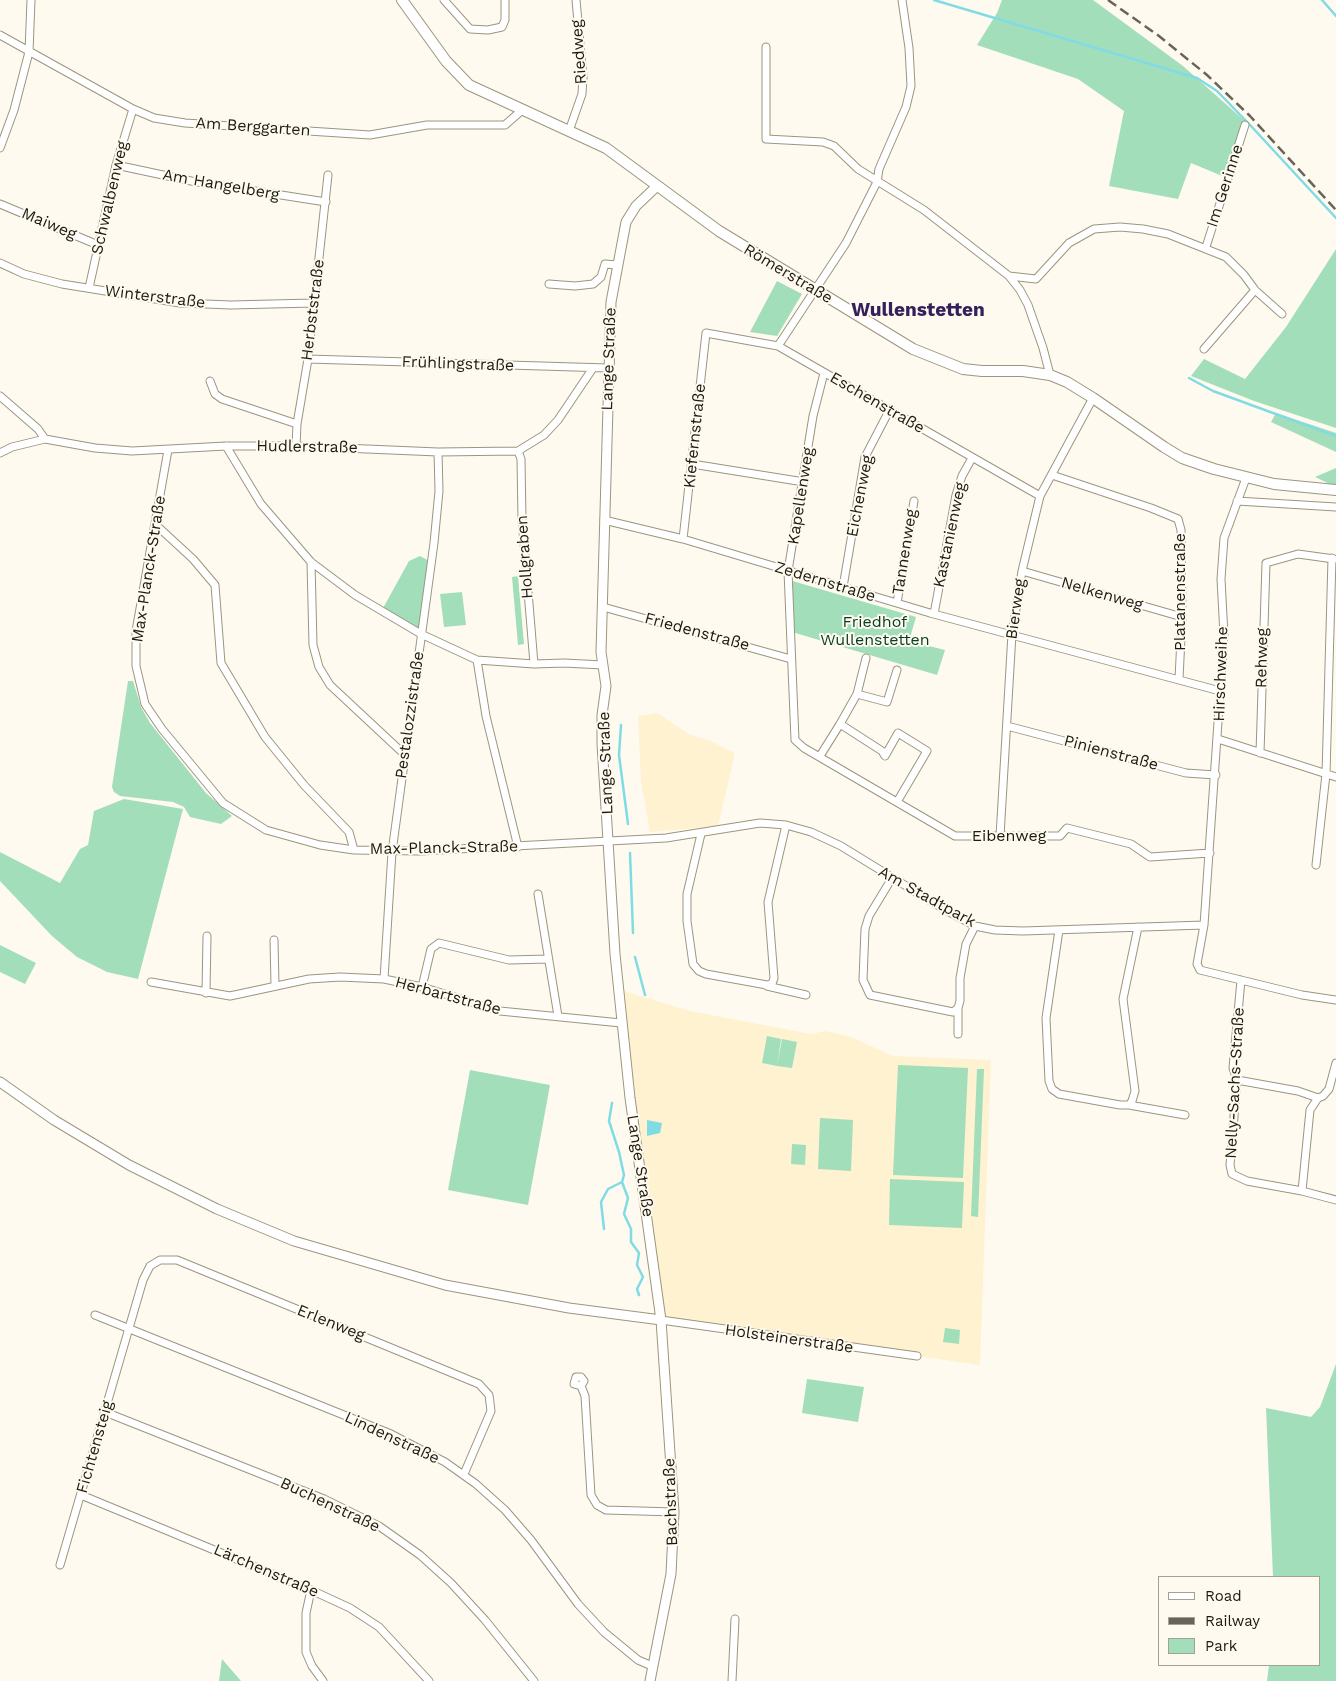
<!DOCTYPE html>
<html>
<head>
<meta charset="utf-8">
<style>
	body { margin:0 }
	#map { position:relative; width:1336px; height:1681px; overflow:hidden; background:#fefaf0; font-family:"Work Sans",sans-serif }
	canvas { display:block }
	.legend { position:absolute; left:1158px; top:1576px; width:162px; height:90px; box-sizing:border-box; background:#fefaf0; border:1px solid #a4a096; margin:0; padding:6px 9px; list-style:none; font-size:15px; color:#1d1a10 }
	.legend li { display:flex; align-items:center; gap:10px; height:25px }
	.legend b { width:25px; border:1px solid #a4a096 }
</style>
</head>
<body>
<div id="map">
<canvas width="1336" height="1681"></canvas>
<ul class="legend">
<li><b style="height:6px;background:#fff"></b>Road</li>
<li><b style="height:6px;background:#68645a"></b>Railway</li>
<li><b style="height:14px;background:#a2deba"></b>Park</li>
</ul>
</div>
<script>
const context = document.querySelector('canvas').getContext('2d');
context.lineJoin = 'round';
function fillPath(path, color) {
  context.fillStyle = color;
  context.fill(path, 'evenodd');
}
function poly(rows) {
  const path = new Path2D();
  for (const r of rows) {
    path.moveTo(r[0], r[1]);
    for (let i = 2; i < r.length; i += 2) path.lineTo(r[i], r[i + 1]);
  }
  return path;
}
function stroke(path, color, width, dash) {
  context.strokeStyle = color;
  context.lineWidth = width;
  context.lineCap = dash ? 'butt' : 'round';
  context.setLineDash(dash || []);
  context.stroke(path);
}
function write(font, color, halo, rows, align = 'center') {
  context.font = font + ' "Work Sans",sans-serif';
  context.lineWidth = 4;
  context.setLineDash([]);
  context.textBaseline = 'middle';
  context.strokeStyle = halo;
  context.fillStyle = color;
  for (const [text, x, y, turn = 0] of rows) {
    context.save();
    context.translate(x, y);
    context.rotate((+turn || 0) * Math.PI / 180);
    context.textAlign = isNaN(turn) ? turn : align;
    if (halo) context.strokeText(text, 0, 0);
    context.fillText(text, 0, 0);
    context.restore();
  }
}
const built = poly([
	[657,713,689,734,710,741,735,753,718,826,650,832,641,781,638,716],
	[620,990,690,1011,811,1034,826,1031,851,1037,893,1056,991,1060,980,1365,662,1320]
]);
const green = poly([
	[1002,0,1093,0,1183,66,1246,122,1227,178,1191,163,1178,199,1109,186,1124,111,1078,79,977,45,997,13],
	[1336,249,1336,428,1254,401,1191,376,1204,359,1245,379,1286,327],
	[777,281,802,294,777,336,750,332],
	[1276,413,1336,433,1336,452,1271,422],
	[1336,468,1336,487,1315,477],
	[420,556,431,562,420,632,382,610,409,561],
	[518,576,524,644,518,645,512,577],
	[789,580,916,617,909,641,945,650,937,675,792,632],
	[462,592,466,625,444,627,440,594],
	[128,681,133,681,141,707,150,723,206,793,232,816,221,824,190,817,184,807,173,802,120,796,114,792,112,787],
	[124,799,183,809,138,979,107,972,77,957,52,936,0,881,0,852,60,883,80,849,88,845,94,811],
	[0,945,36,963,25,984,0,972],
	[767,1036,781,1039,777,1066,762,1063],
	[782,1039,797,1042,792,1068,777,1066],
	[898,1065,968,1068,963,1178,893,1175],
	[977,1069,984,1069,978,1217,971,1216],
	[470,1070,550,1085,528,1205,448,1190],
	[820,1118,853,1120,851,1171,818,1169],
	[792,1144,806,1145,805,1165,791,1164],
	[890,1179,964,1182,962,1228,889,1225],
	[945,1328,960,1330,959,1344,943,1342],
	[1336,1364,1336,1681,1267,1681,1269,1665,1320,1665,1320,1577,1273,1577,1266,1408,1311,1417,1320,1407],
	[807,1379,864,1387,858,1422,802,1413],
	[222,1659,241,1681,219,1681]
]);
const water = poly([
	[647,1120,662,1123,660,1133,647,1136]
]);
const stream = poly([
	[934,0,1197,78,1217,91,1251,126,1336,218],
	[1322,0,1336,16],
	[1189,378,1213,391,1336,436],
	[621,725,619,755,628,824],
	[630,853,633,933],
	[635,957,645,995],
	[622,1182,628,1198,624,1214,631,1229,631,1242,639,1253,637,1265,643,1277,637,1289,639,1295],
	[604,1229,601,1202,608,1189,622,1182,624,1175,619,1152,609,1121,612,1103]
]);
const minor = poly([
	[444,0,470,29,488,30,502,27,505,20,505,0],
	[0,35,133,109,154,118,185,123,370,135,427,125,505,125,521,111],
	[766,47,766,139,823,142,834,146,858,169,924,210,1009,276,1020,290,1028,305,1043,348,1050,375],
	[569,131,582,94,583,77,576,0],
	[0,148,14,110,29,52,31,0],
	[116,165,191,181,326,202],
	[0,204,98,245],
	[1206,247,1245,125],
	[0,263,24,274,62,284,180,303,231,305,313,303],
	[1009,276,1036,279,1069,243,1094,229,1120,227,1143,229,1168,234,1226,257,1244,275,1255,290,1282,314],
	[549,284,575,286,593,284,601,277,605,264,617,265],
	[89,288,116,165,133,109],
	[778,346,846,243,877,182,879,169,906,107,911,86,909,48,902,0],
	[1204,349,1255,290],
	[308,359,608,368],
	[824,373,813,416,788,571,795,740,804,748,955,836,1060,836,1067,828,1131,844,1150,857,1210,853],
	[210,381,215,394,222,399,297,424],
	[0,396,38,429,45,439,95,448,132,451,226,446,296,446,438,452,518,451,544,435,558,420,593,368],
	[226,446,261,504,311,562,355,595,421,634,477,660,534,664,564,663,603,665],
	[296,446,297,424,308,359,328,175],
	[168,450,136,631,136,666,145,704,162,729,223,803,266,830,320,845,354,850,420,851,666,838,760,823,786,825,811,832,841,846,942,908,975,926,995,930,1023,931,1204,925,1224,635,1221,579,1224,538,1246,478],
	[518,451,521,459,522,519,534,664],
	[0,453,12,447,45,439],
	[692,464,804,482],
	[1052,475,1151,508,1178,519,1181,530,1182,617,1179,679],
	[1237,501,1336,507],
	[604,520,683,539,930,613,1220,691],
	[156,525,193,559,215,585,221,663,265,737,304,785,349,832,354,850],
	[683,539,706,333,778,346,1040,496],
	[311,562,313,645,319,667,330,685,404,754],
	[1022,571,1182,617],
	[843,587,865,457,890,409],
	[897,603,914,501],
	[603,607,791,659],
	[934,614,956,495,962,476,972,458],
	[477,660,486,716,518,847],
	[857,694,887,702,897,670],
	[840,724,857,694,866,658],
	[1007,726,1186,773,1216,775],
	[1218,739,1336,777],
	[1260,753,1266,563,1298,554,1334,559],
	[820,756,840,724,882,751,885,756,898,733,927,751,897,802],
	[701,834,687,894,687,921,693,964,699,971,706,974,767,985,772,984,774,978,768,902,786,825],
	[1000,836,1012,634,1022,571,1040,496,1093,398],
	[1316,865,1326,774,1332,558],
	[892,878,869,916,865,929,863,980,870,995,953,1012,958,1008,960,1001,960,978,966,944,975,926],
	[538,894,558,1016],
	[1204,925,1197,964,1200,970,1302,995,1336,1000],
	[1059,930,1046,1018,1049,1081,1052,1089,1059,1094,1120,1105,1129,1105,1132,1101,1135,1091,1123,999,1138,927],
	[274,940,275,986],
	[384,979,392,852,434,543,439,491,438,452],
	[1241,980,1233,1068,1237,1080,1230,1165,1232,1174,1247,1181,1302,1191,1310,1110,1318,1098,1323,1096,1329,1089,1336,1063],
	[151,982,230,996,309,979,340,977,384,979,422,987,500,1011,621,1023],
	[767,986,806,995],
	[422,987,431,949,439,943,509,960,548,959],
	[206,993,207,936],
	[958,1008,958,1034],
	[1237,1080,1298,1091,1318,1098],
	[1129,1105,1185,1115],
	[1302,1191,1336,1200],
	[95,1315,391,1434,445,1462,476,1484,505,1510,531,1540,578,1604,604,1632,638,1660,652,1666],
	[661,1320,917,1356],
	[581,1386,574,1384,576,1377,581,1377,584,1381,581,1386,585,1396,591,1495,597,1505,606,1510,674,1512],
	[105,1412,324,1499,379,1526,420,1555,451,1583,485,1620,534,1681],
	[81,1495,311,1590,350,1608,379,1627,429,1681],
	[60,1565,143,1280,150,1266,160,1260,177,1260,479,1384,489,1395,491,1411,464,1474],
	[311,1590,306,1613,306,1652,312,1666,323,1681],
	[732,1681,735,1619]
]);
const tertiary = poly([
	[0,1082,54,1120,129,1165,217,1209,294,1241,445,1285,569,1308,661,1320],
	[650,1681,671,1574,674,1512,661,1320,630,1098,615,954,602,744,602,715,606,686,601,652,611,302,626,222,636,206,657,186]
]);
const secondary = poly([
	[402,0,446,61,469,85,606,148,719,231,913,349,963,369,982,371,1023,371,1050,375,1067,382,1093,398,1164,447,1182,458,1214,469,1274,484,1336,490]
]);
const rail = poly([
	[1108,0,1159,36,1207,75,1250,116,1336,210]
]);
const streetNames = [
	["Riedweg",579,52,-94],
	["Am Berggarten",253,127,4],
	["Am Hangelberg",221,185,10],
	["Im Gerinne",1225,186,-72],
	["Schwalbenweg",110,198,-77],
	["Maiweg",49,224,23],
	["Römerstraße",788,274,31],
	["Winterstraße",155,297,7],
	["Herbststraße",313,310,-83],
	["Lange Straße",609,359,-88],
	["Frühlingstraße",458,364,2],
	["Eschenstraße",877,403,30],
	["Kiefernstraße",695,436,-84],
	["Hudlerstraße",307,447,1],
	["Kapellenweg",801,496,-81],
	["Eichenweg",860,496,-79],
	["Kastanienweg",950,535,-78],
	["Tannenweg",905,552,-81],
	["Hollgraben",525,557,-94],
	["Max-Planck-Straße",149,569,-81],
	["Zedernstraße",825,582,17],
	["Platanenstraße",1180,592,-90],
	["Nelkenweg",1102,594,16],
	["Bierweg",1016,609,-82],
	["Friedenstraße",697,632,15],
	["Rehweg",1262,658,-89],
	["Hirschweihe",1221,674,-88],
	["Pestalozzistraße",410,715,-82],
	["Pinienstraße",1111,753,15],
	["Lange Straße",606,763,-92],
	["Eibenweg",1009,836],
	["Max-Planck-Straße",444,848,-1],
	["Am Stadtpark",927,897,29],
	["Herbartstraße",448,996,15],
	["Nelly-Sachs-Straße",1235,1083,-87],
	["Lange Straße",640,1166,81],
	["Erlenweg",331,1323,22],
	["Holsteinerstraße",789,1339,8],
	["Lindenstraße",392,1438,25],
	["Fichtensteig",95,1447,-74],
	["Bachstraße",671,1502,-92],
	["Buchenstraße",330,1505,25],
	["Lärchenstraße",266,1571,23]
];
const parkNames = [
	["Friedhof",875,622],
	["Wullenstetten",875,640]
];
const quarterNames = [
	["Wullenstetten",918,310]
];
fillPath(built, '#fef2d1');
fillPath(green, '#a2deba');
fillPath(water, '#80dbe4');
stroke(stream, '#80dbe4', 2.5);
stroke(minor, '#9d957d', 9);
stroke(tertiary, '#9d957d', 11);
stroke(secondary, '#9d957d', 12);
stroke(minor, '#fff', 7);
stroke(tertiary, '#fff', 9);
stroke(secondary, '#fff', 10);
stroke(rail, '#68645a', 2.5, [10, 5]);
write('16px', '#1d1a10', '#fefaf0', streetNames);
write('16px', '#053c23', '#fefaf0', parkNames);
write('bold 19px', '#34205a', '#fefaf0', quarterNames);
</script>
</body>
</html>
